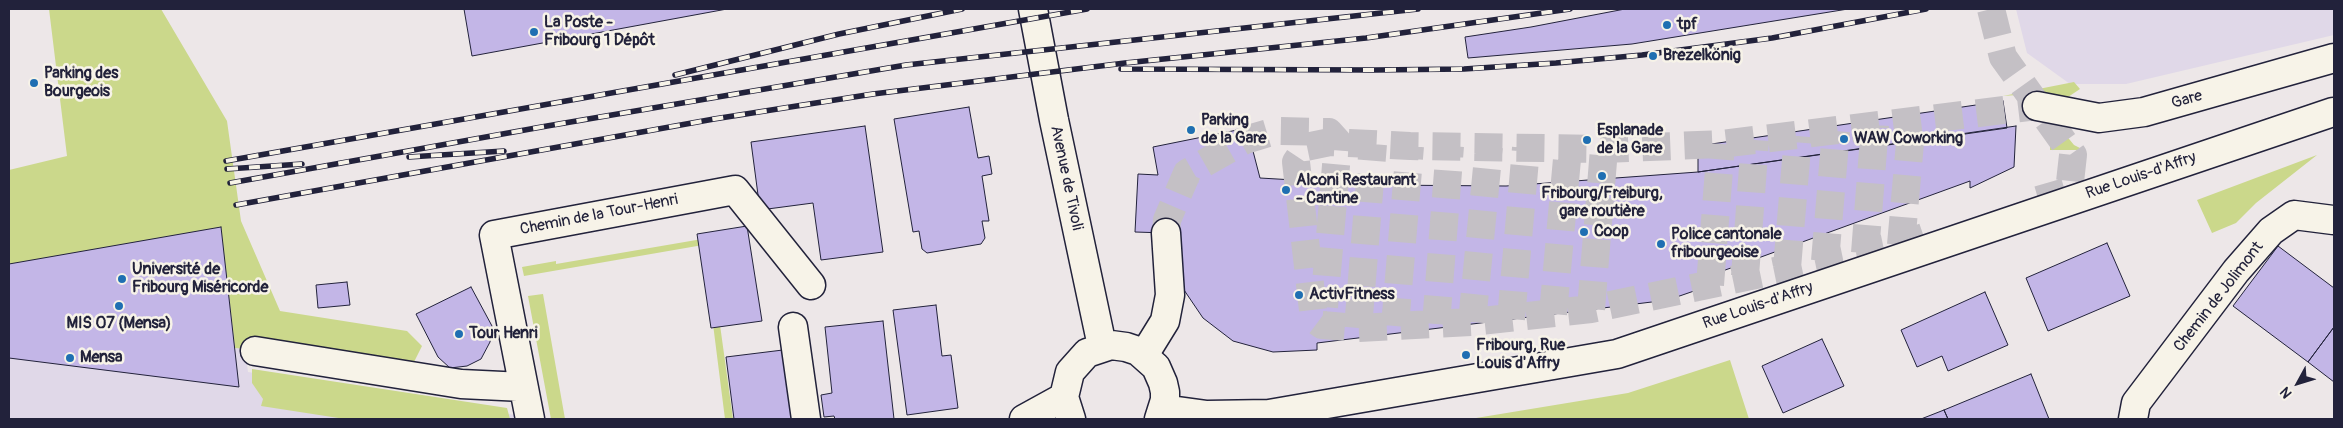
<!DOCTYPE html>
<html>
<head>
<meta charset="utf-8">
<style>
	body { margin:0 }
	#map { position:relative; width:2343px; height:428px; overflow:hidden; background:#ede7e8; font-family:Pangolin,sans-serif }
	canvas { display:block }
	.frame { position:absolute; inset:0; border:10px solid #22223b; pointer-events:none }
	.north { position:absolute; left:2273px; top:358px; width:50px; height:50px; -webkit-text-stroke:4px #f7f3e8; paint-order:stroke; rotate:231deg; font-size:14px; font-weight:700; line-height:20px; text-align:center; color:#22223b }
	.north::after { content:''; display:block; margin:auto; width:18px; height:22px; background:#22223b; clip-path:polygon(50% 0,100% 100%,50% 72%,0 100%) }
</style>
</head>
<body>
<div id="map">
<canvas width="2343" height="428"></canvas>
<div class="frame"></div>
<div class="north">N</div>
</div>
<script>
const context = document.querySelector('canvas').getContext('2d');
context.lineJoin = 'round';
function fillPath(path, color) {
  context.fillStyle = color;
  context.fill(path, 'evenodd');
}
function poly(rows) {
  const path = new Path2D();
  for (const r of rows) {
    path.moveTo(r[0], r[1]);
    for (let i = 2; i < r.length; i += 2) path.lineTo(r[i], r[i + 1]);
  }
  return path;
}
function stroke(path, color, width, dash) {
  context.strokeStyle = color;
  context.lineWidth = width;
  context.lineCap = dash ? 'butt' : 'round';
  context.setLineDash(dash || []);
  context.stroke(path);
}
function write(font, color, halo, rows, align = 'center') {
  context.font = font + ' Pangolin,sans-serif';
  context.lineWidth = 5;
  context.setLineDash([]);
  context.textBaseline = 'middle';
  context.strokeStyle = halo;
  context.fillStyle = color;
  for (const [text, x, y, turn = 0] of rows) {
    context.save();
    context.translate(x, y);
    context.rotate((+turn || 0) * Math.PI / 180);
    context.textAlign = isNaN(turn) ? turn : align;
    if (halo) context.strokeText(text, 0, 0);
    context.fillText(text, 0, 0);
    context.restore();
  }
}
const built = poly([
	[2016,9,2334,9,2334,35,2126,84,2070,84,2027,53],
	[217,141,248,372,515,415,516,419,9,419,9,186]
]);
const green = poly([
	[49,9,161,9,227,121,241,221,280,311,407,331,422,346,414,362,235,348,221,227,9,264,9,170,67,156],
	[2074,82,2080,89,2065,99,2060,118,2065,134,2074,145,2084,150,2050,150,2050,126,2044,111,2030,99,2017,95,2003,96],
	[2317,155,2256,203,2236,223,2212,233,2197,200],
	[708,238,733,419,725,419,703,245,524,276,522,267,556,261,556,264,562,263],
	[543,294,565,419,551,419,528,296],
	[1730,360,1749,419,1470,419,1628,393],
	[252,369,507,408,510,419,345,419,261,406,263,399,252,383]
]);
const building = poly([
	[464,9,727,9,472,56,464,9],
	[1625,9,1848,9,1632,44,1468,58,1465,37,1531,27,1625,9],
	[2003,101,2007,128,1698,172,1698,146,2003,101],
	[969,107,978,158,989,156,992,174,982,176,989,221,982,221,985,238,981,244,927,253,922,249,919,231,913,232,894,119,969,107],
	[865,126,883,252,821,260,813,203,760,210,751,142,865,126],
	[2016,126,2014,167,1970,188,1970,181,1695,281,1694,291,1668,300,1317,343,1317,350,1273,352,1233,341,1203,318,1182,287,1166,233,1135,232,1138,174,1158,175,1153,147,1247,128,1260,178,1380,185,1506,186,1698,172,2016,126],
	[747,226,762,321,711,328,697,234,747,226],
	[221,227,239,387,9,358,9,264,221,227],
	[2107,243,2130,296,2048,331,2026,278,2107,243],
	[2278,246,2334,288,2334,327,2308,362,2233,306,2278,246],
	[347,282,350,305,318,308,316,285,347,282],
	[471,287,492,326,490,342,481,359,467,366,450,368,438,357,416,314,471,287],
	[1985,292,2008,345,1948,371,1942,356,1917,367,1901,330,1985,292],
	[936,305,942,356,951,355,958,408,907,415,893,310,936,305],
	[883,321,894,419,835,419,834,416,824,417,821,395,832,393,825,327,883,321],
	[2334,327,2334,382,2308,362,2334,327],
	[1822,339,1844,386,1783,413,1762,366,1822,339],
	[783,350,793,419,734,419,726,357,783,350],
	[2031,374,2049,419,1948,419,1944,410,2031,374],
	[1944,410,1948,419,1921,419,1944,410]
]);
const minorTunnel = poly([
	[1991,9,2003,57,2073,155,2069,191,2038,200],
	[1166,233,1167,220,1187,173,1245,140,1275,131,1329,132,1338,142,1324,307],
	[1924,237,1901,245,1591,309,1472,322,1358,328,1322,325,1314,319,1296,162,1306,147,1330,142,1410,146,1604,149,1721,144,2037,106],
	[1901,245,1912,120],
	[1865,253,1875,125],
	[1825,261,1836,131],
	[1787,268,1798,136],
	[1745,276,1755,140],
	[1710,285,1721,144],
	[1591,309,1604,149],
	[1553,314,1568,148],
	[1511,319,1526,148],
	[1472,322,1489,147],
	[1436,324,1450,146],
	[1395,326,1410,146],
	[1358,328,1373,144]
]);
const minor = poly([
	[2037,106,2099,118,2144,112,2334,58],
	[793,327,806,419],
	[255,351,461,384,523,387],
	[1144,355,1165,321,1170,295,1166,233],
	[530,419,494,235,735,190,811,285],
	[2133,419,2136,403,2236,271,2271,231,2294,215,2333,220]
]);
const major = poly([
	[1033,9,1054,120,1102,346],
	[1163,409,1207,415,1269,414,1617,354,2333,112],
	[1024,419,1064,397],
	[1071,419,1064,397,1070,372,1087,353,1111,345,1126,347,1138,351,1156,367,1163,383,1165,392,1165,400,1159,419]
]);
const rail = poly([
	[1121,69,1374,70,1464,69,1556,63,1642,55,1772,38,1926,9],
	[675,75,839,34,962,9],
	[409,157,504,151],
	[226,161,1087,9],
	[227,169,302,164],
	[230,183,547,126,906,65,1418,9],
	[236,205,714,119,873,94,1125,63,1366,38,1570,9]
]);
const markers = [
	[1667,25,5,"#1f6fb2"],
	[534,32,5,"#1f6fb2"],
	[1653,56,5,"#1f6fb2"],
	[34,83,5,"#1f6fb2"],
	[1191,130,5,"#1f6fb2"],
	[1844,139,5,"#1f6fb2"],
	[1587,140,5,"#1f6fb2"],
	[1602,176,5,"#1f6fb2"],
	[1286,190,5,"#1f6fb2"],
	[1584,232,5,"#1f6fb2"],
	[1661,244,5,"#1f6fb2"],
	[122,279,5,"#1f6fb2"],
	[1299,295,5,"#1f6fb2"],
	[119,306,5,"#1f6fb2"],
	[459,334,5,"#1f6fb2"],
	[1466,355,5,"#1f6fb2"],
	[70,358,5,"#1f6fb2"]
];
const poiNames = [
	["La Poste -",544,23],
	["Fribourg 1 Dépôt",544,41],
	["tpf",1677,25],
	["Brezelkönig",1663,56],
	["Parking des",44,74],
	["Bourgeois",44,92],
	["Parking",1201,121],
	["de la Gare",1201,139],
	["Esplanade",1597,131],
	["de la Gare",1597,149],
	["WAW Coworking",1854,139],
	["Alconi Restaurant",1296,181],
	["- Cantine",1296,199],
	["Fribourg/Freiburg,",1602,194,"center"],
	["gare routière",1602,212,"center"],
	["Coop",1594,232],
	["Police cantonale",1671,235],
	["fribourgeoise",1671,253],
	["Université de",132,270],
	["Fribourg Miséricorde",132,288],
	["ActivFitness",1309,295],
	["MIS 07 (Mensa)",119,324,"center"],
	["Tour Henri",469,334],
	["Fribourg, Rue",1476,346],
	["Louis d'Affry",1476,364],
	["Mensa",80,358]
];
const streetNames = [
	["Gare",2187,100,-16],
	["Rue Louis-d'Affry",2141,176,-19],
	["Avenue de Tivoli",1066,178,78],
	["Chemin de la Tour-Henri",599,215,-11],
	["Chemin de Jolimont",2219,297,-52],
	["Rue Louis-d'Affry",1758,306,-19]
];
fillPath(built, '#e0d8e8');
fillPath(green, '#cbd88b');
fillPath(building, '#c3b6e7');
stroke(building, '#22223b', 1);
stroke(minorTunnel, '#c4c0c5', 28, [28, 14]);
stroke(minor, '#22223b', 31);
stroke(major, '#22223b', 31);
stroke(minor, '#f7f3e8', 28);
stroke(major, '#f7f3e8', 28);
stroke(rail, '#22223b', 5.5);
stroke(rail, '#f7f3e8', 4, [11]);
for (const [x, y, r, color] of markers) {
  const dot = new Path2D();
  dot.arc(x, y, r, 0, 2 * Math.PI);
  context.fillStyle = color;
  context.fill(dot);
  stroke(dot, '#f7f3e8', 2);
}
write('bold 16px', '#22223b', '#f7f3e8', poiNames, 'left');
write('16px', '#22223b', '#f7f3e8', streetNames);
</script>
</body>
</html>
